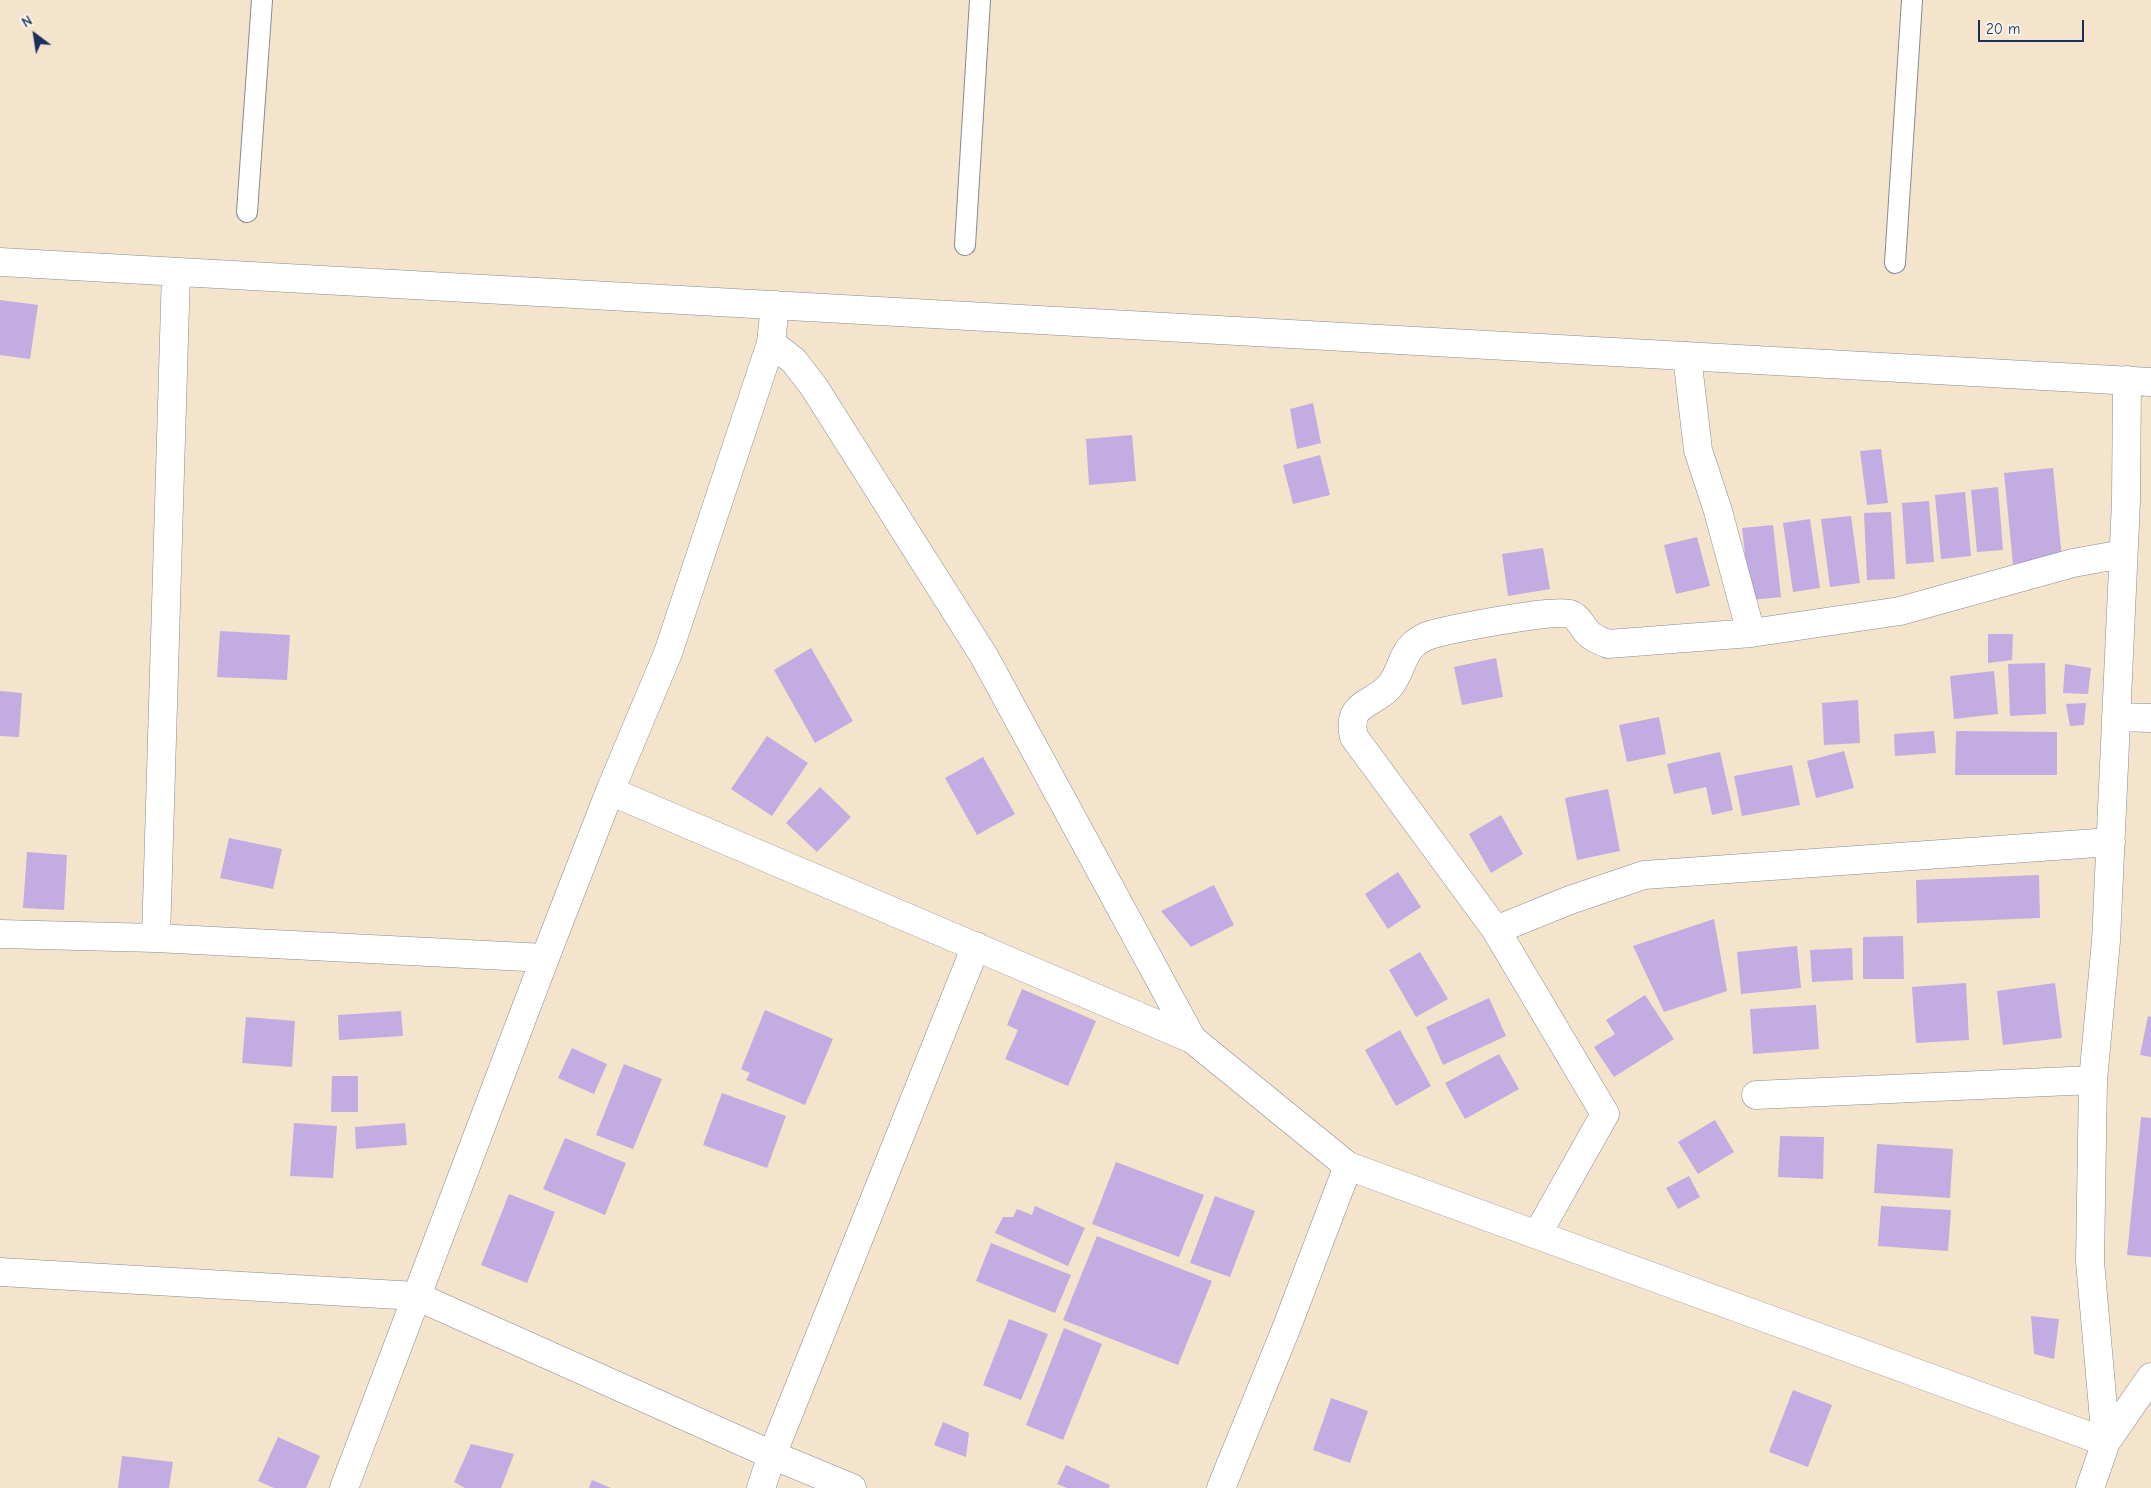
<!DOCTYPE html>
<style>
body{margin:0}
#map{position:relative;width:2151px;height:1488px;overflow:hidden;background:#f3e4cb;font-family:"Comic Neue",sans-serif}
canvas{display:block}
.north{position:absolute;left:10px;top:10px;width:50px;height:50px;-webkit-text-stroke:4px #f7f3e8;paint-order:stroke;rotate:329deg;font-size:14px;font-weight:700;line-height:20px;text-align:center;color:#1b2f5e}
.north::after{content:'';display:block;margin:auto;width:18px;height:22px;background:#1b2f5e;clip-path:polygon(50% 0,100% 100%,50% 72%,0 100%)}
.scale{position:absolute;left:1978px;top:20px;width:106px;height:22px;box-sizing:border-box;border:2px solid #1b2f5e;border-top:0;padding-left:6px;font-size:15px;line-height:18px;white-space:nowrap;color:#1b2f5e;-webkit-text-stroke:4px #f7f3e8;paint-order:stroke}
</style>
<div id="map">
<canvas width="2151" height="1488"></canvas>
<div class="north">N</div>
<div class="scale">20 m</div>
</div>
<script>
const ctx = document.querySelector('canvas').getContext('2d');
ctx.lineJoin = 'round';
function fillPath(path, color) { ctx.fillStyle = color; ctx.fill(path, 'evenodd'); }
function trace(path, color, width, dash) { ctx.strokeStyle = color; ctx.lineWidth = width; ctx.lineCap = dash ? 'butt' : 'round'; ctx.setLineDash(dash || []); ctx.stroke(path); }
const building = new Path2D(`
 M0,300l38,5 -8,54 -30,-4z
 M1313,403l8,40 -24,6 -7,-40z
 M1132,435l4,46 -47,4 -3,-46z
 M1881,449l7,54 -21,2 -7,-54z
 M1320,455l10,40 -37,9 -10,-39z
 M2053,468l9,91 -49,5 -9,-91z
 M1998,487l5,63 -26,2 -6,-62z
 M1965,492l6,64 -30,3 -6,-64z
 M1929,501l5,61 -28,2 -4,-61z
 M1891,512l4,67 -28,1 -3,-67z
 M1851,516l9,67 -30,4 -9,-68z
 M1810,519l10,69 -27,4 -10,-69z
 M1773,525l8,72 -31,3 -8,-72z
 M1697,537l13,49 -34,8 -12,-49z
 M1543,548l7,41 -42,7 -6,-42z
 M220,631l70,4 -3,45 -70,-3z
 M1988,634h25l-1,26 -24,3z
 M811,648l42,73 -38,22 -41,-73z
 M1496,658l7,39 -41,8 -8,-38z
 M2045,663l1,51 -36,2 -2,-52z
 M2065,664l26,4 -3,26 -25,-1z
 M1994,671l4,43 -44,5 -4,-43z
 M0,691l22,2 -3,44 -19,-1z
 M1858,700l2,43 -36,2 -2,-42z
 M2086,703l-2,22 -14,1 -4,-22z
 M1659,717l7,37 -39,8 -8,-37z
 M1934,731l2,22 -41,3 -1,-22z
 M1956,731l101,1v43h-102z
 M767,736l41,27 -36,53 -41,-27z
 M1844,751l10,37 -38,10 -9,-37z
 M1720,752l13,58 -21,5 -6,-28 -32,7 -7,-30z
 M983,757l32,57 -38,21 -32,-57z
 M1792,765l8,40 -58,11 -8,-40z
 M820,787l31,30 -34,35 -31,-29z
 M1608,789l12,62 -43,9 -12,-62z
 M1501,815l22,39 -32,19 -22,-39z
 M229,838l53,11 -9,40 -53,-11z
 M27,852l40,3 -3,55 -41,-2z
 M1398,872l23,35 -33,22 -23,-35z
 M2039,875l1,43 -123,5 -1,-43z
 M1214,885l20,40 -43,22 -30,-36z
 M1714,919l13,72 -63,21 -31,-66z
 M1903,936l1,43h-41v-42z
 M1797,946l4,42 -60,6 -4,-42z
 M1852,948l1,32 -41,2 -2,-32z
 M1420,952l28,47 -32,18 -27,-47z
 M1966,983l3,57 -53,3 -4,-56z
 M2055,983l7,55 -59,7 -6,-54z
 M1022,989l74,32 -28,65 -63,-27 13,-29 -11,-5z
 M1645,995l29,44 -60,38 -20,-30 21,-13 -9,-14z
 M1489,998l17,38 -63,29 -17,-38z
 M1816,1005l3,44 -66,5 -3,-45z
 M765,1010l68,29 -28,66 -59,-25 4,-7 -9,-4z
 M401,1011l2,25 -64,4 -1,-25z
 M2148,1016l3,1v40l-11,-2z
 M246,1017l49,4 -3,46 -50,-4z
 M1400,1030l31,56 -35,20 -31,-56z
 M572,1048l35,16 -13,30 -36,-16z
 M1499,1054l20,35 -54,30 -20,-36z
 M624,1064l38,15 -29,70 -37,-14z
 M332,1076h26v36h-27z
 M722,1093l64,23 -19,52 -64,-23z
 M2141,1117l10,1v139l-24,-2z
 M1715,1120l19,32 -36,22 -20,-32z
 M294,1123l43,3 -4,52 -43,-2z
 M405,1123l2,22 -51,4 -1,-22z
 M1780,1136l44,1 -1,42 -45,-2z
 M565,1138l61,25 -21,52 -62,-26z
 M1877,1144l76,5 -3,49 -76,-5z
 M1116,1162l88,33 -25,62 -87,-33z
 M1689,1176l11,21 -22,12 -12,-21z
 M509,1194l46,18 -28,71 -46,-18z
 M1215,1196l40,15 -25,66 -40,-14z
 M1035,1206l50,22 -17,38 -73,-33 8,-16h10l4,-8 15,6z
 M1881,1206l70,4 -3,41 -70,-5z
 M1097,1236l115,45 -34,84 -115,-45z
 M991,1243l80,32 -16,38 -79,-32z
 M2031,1316l28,3 -5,40 -20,-5z
 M1009,1319l39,15 -27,66 -38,-15z
 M1064,1328l38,16 -39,96 -37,-15z
 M1793,1390l39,15 -24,62 -39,-15z
 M1331,1398l37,13 -18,52 -37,-13z
 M943,1422l26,11 -3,24 -32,-12z
 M278,1437l42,19 -14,32h-32l-16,-7z
 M471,1444l43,10 -13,34h-36l-11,-6z
 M122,1456l51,6 -4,26h-51z
 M1066,1465l44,20 -1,3h-42l-10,-4z
 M592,1480l19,8h-22z`);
const service = new Path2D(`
 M247,212l15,-212
 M965,245l15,-245
 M1895,263l17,-263`);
const minor = new Path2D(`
 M0,262l2151,120
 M771,343l23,18 20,26 170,269 208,383
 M1687,356l11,94 20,61 33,122
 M2116,717l35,1
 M610,791l582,248 156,127 758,276 -16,-181 3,-181 13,-139 20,-440 1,-121
 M1496,930l74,-30 74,-25 467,-33
 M0,934l156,4 389,20
 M156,938l20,-666
 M1756,1095l337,-15
 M1538,1233l67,-119 -109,-184 -142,-193c-8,-34 17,-31 35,-50 12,-13 12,-32 25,-43 3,-3 9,-6 13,-8 17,-6 130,-28 143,-22 9,3 12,13 18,19 6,6 13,8 20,11l143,-11 149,-22 173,-48 50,-9
 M0,1272l416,24 356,159 80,33
 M344,1488l201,-530 65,-167 58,-138 103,-310 4,-38
 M761,1488l11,-33 204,-509
 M1221,1488l65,-159 62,-163
 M2090,1488l16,-46 45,-65`);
fillPath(building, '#c2ace1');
trace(service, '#878a94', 22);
trace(minor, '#878a94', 29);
trace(service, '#fff', 20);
trace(minor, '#fff', 28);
</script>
